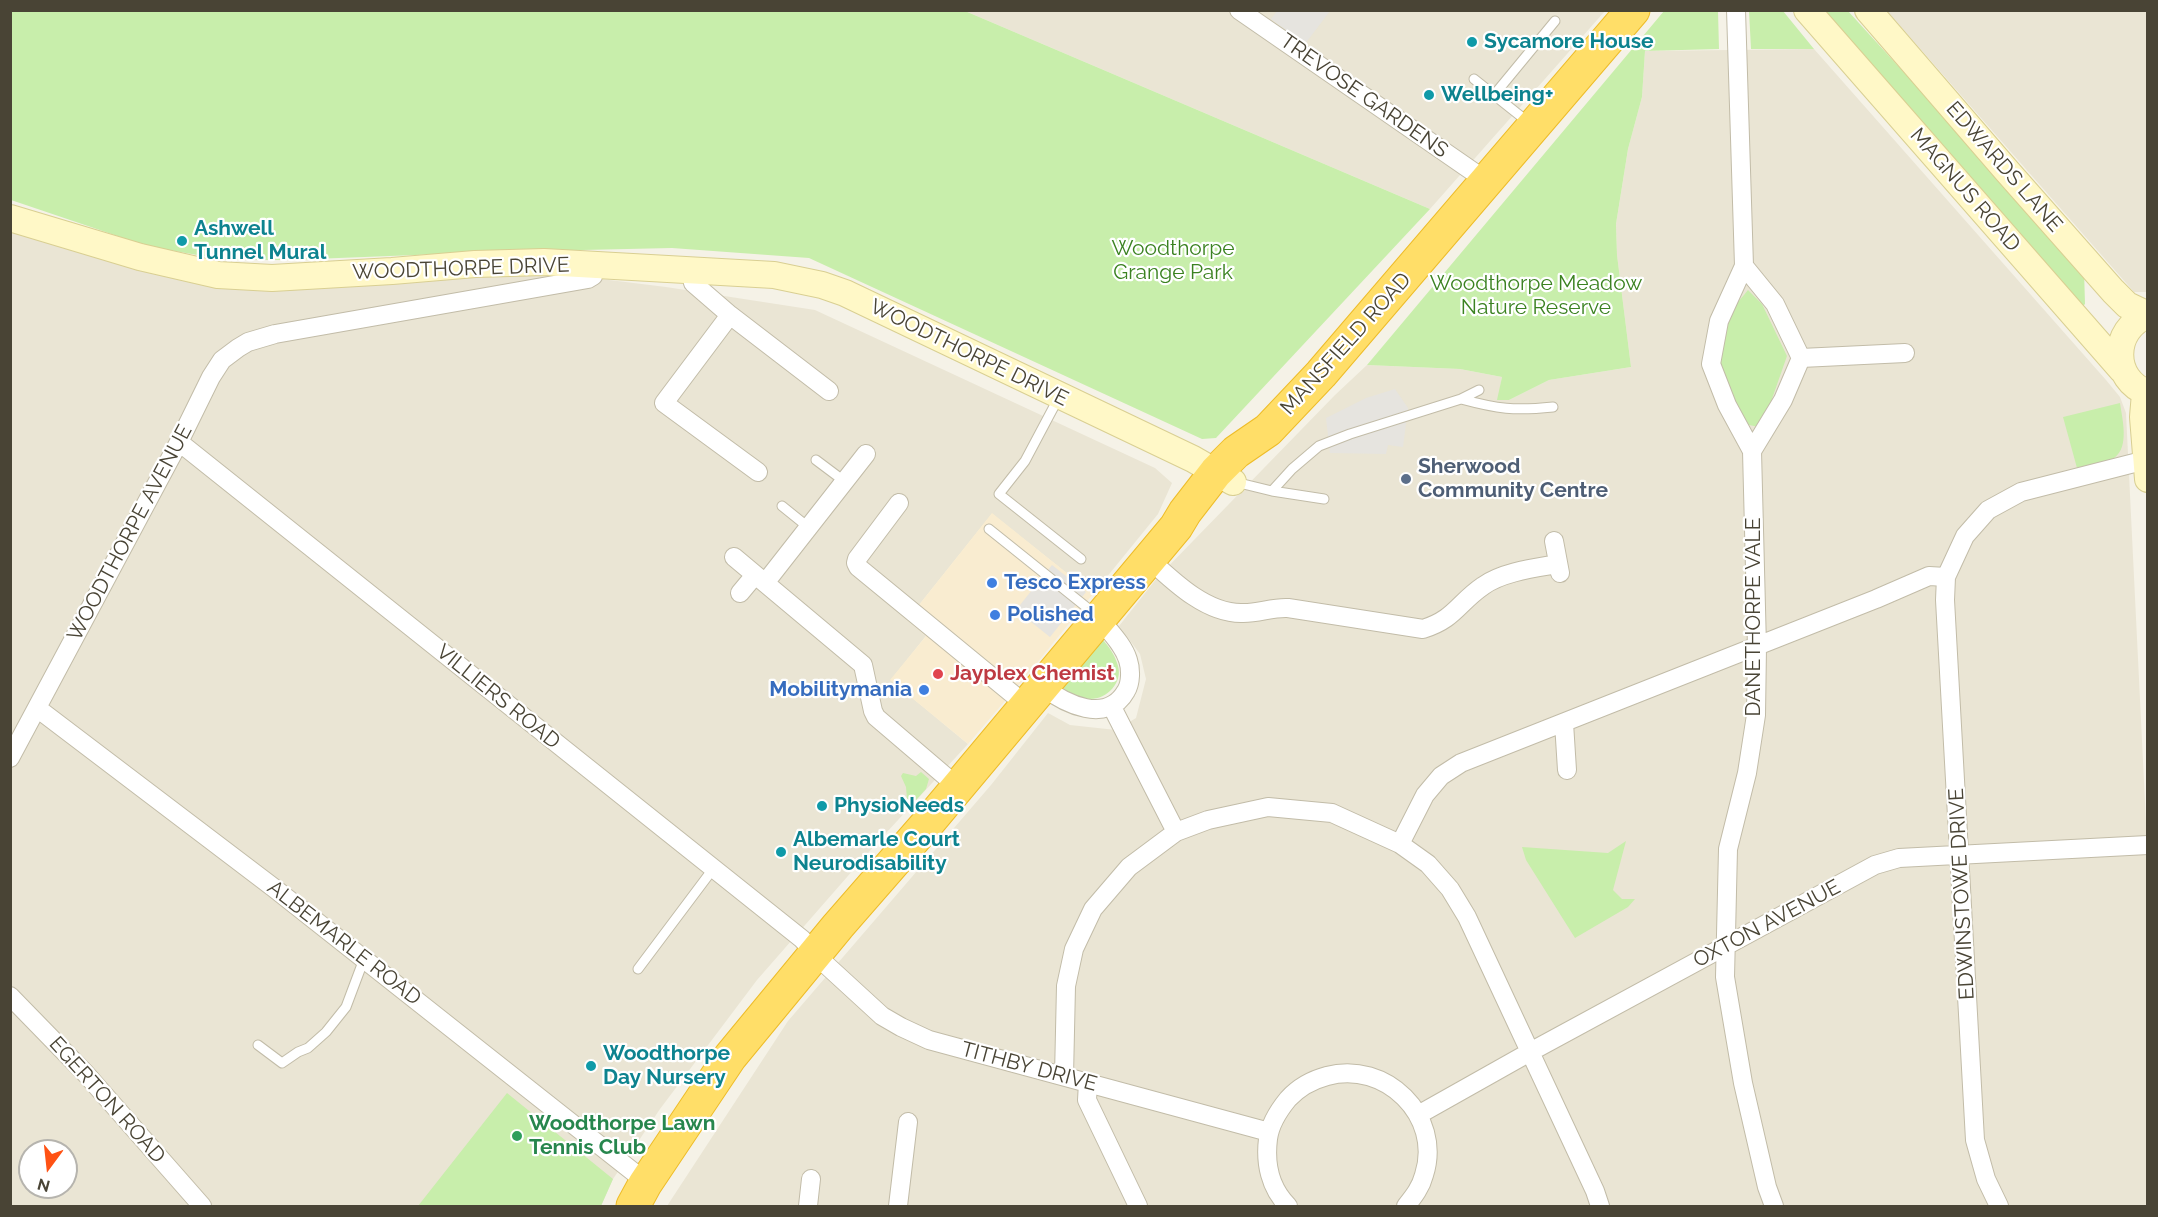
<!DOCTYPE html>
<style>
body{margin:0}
#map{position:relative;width:2158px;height:1217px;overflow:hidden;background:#f5f2e7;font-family:Raleway,sans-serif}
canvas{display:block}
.frame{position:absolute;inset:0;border:12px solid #494435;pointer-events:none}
.north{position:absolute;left:18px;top:1139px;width:60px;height:60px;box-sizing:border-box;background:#fff;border:2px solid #b6b4ae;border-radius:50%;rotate:195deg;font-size:16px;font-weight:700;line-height:24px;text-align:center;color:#494435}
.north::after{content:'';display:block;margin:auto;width:21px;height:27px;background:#ff5214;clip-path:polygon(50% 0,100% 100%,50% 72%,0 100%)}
</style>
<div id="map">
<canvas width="2158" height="1217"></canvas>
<div class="frame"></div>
<div class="north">N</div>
</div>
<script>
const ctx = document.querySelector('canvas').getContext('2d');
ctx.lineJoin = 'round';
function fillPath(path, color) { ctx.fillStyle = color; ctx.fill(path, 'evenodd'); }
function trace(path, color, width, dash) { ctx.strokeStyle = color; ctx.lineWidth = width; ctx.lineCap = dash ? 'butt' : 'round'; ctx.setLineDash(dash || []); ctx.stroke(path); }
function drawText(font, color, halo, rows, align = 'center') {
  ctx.font = font + ' Raleway,sans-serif'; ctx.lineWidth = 4.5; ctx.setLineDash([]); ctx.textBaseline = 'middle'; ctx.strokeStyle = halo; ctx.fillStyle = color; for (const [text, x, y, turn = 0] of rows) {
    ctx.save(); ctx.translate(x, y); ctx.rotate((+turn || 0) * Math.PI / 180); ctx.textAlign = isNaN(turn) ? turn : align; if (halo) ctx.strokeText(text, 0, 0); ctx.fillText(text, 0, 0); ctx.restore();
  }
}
const residential = new Path2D(`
 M965,11h640l-175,198z
 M1887,11h260v281h-13z
 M1814,49l292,331 14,17 6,16 21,430v363h-1480l121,-185 203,-236 57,-72 22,12 46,5 20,-12 10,-39 -6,-25 -21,-28 38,-48 178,-183 32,-30 93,4 42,8 -4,23h11l40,-20 82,-13 -14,-112 -1,-31 12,-75 14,-52 3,-46z
 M10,226l180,50 338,-6 138,17 149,23 340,158 17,15 -14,31 -65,80 -101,-80 -85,106 19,16 -35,44 77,64 -93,101 -118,135 -97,129 -47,70 -12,27h-590zM30,1151h36v36h-36z`);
const commercial = new Path2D(`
 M992,513l101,81 -65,80 -60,70 -78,-64 36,-44 -19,-16z`);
const green = new Path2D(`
 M10,11h955l465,198 -214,229 -14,1 -393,-181 -137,-10 -179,4 -206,8h-62l-78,-14 -136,-46z
 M1664,11h54l1,38 -74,2 -3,46 -14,52 -12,75 1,31 14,112 -82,13 -40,20h-12l5,-23 -42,-8 -93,-4z
 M1749,11h34l31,38h-63z
 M1818,11h30l236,259 1,34 -4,4z
 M1748,290l14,14 25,52 -21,60 -7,11 -10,-2c-17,-28 -42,-66 -26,-100 6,-13 16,-24 25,-35z
 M2120,403c2,15 10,44 -6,55 -7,4 -28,7 -37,10l-14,-51z
 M1101,638c8,8 14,17 17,28 5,17 -12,34 -29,33 -12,-1 -21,-6 -29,-14z
 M921,772l8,7 -3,10 -10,11 -9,-1 -1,-12 -5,-11 2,-3 13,3z
 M1626,841l-13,49 9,9h13l-7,8 -53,31 -49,-78 -4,-13 86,6z
 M507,1093l106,86 -12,27h-183z`);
const parking = new Path2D(`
 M1277,11v-1l53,1 -25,33 -34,-25z
 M1395,389l13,19 -5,39 -15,-2 -2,9 -56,-1 -4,-35 40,-20z
 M1052,565l34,27 -36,45 -34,-27z`);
const lane = new Path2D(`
 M1474,79l54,43
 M1494,95l61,-74
 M1059,397l-34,64 -26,33 82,65
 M1461,399c37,10 53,12 92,8
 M816,460l28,21
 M1235,482l37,9 52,8
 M1272,491l20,-22 27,-23 31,-12 111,-35 18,-9
 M782,506l26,21
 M989,529l106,85
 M638,969l75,-100
 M258,1045l24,18 16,-11 10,-4 18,-16 20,-25 18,-48`);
const street = new Path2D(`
 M1239,10l249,172
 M1736,10l8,256 -25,55 -8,43 16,41 25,46 5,196 -1,68 -9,58 -19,76 -3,128 18,106 24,104 7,19
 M1744,266l31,38 26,54 -18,42 -31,51
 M691,272l2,11 37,32 -66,88 94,69
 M730,315l99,76
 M1801,358l104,-5
 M179,442l623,497 20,22 60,55 19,11 28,13 340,92
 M899,503l-42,56 -1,4 2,4 168,138
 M1554,541l6,32
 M734,557l129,108 10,46 3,6 82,70
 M1149,559c25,23 57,54 92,54 16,1 31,-6 47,-5l135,21c32,-10 35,-26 60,-43 19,-14 52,-18 75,-22
 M765,583l101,-129
 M740,593l15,-18
 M1042,686c23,18 65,39 84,5 5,-8 5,-22 2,-31 -5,-16 -19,-29 -29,-42
 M1112,707l64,125
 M37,708l237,180 362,286 9,10
 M1564,723l3,47
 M10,758l169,-316 32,-65 11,-17 16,-12 10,-6 27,-8 313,-55 5,-3 2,-12
 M1400,844l25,-49 16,-19 20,-13 415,-164 53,-23 17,1
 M10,996l76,78 116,132
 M1064,1076l2,-90 8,-37 19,-40 36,-42 47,-35 32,-12 60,-13 64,6 68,31 28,20 22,25 17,28 128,274 5,15
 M1088,1083l-1,17 51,106
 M1418,1115l112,-63 345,-187 24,-7 249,-13
 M808,1206l3,-27
 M898,1206l10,-84
 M1288,1206c-18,-18 -23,-43 -20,-67 2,-16 11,-29 20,-40 11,-12 24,-19 39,-23 58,-16 116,40 97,99 -3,12 -10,21 -18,31
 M1999,1206l-13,-27 -11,-39 -30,-540 1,-23 19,-41 23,-26 33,-18 125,-32`);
const secondary = new Path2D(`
 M1807,10l315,360
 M1868,10l139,161 106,120 14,14 21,10
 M10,218l130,39 78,18 54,3 120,-7 83,-7 69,-2 230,13 48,10 23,8 348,166 40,23
 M2148,315c-37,14 -37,65 0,78
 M2145,393l-2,24 5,62`);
const highway = new Path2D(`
 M633,1206l12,-22 85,-127 108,-131 89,-102 249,-297 9,-15 31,-40 20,-20 32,-22 53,-56 312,-364`);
const markers = [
 [1472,42,6,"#0f9aa8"],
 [1429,95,6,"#0f9aa8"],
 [182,241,6,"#0f9aa8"],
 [1406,479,6,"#5c6f8a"],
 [992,583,6,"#3f7fe0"],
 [995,615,6,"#3f7fe0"],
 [938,674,6,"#e0444e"],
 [924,690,6,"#3f7fe0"],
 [822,806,6,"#0f9aa8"],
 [781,852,6,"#0f9aa8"],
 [591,1066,6,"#0f9aa8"],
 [517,1136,6,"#2e9e5b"]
];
const cultureNames = [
 ["Sycamore House",1484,42],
 ["Wellbeing+",1441,95],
 ["Ashwell",194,229],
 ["Tunnel Mural",194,253],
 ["PhysioNeeds",834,806],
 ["Albemarle Court",793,840],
 ["Neurodisability",793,864],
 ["Woodthorpe",603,1054],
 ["Day Nursery",603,1078]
];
const streetNames = [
 ["TREVOSE GARDENS",1364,96,35],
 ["EDWARDS LANE",2004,167,49],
 ["MAGNUS ROAD",1965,190,49],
 ["WOODTHORPE DRIVE",461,269,-2],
 ["MANSFIELD ROAD",1346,344,-48],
 ["WOODTHORPE DRIVE",969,353,26],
 ["WOODTHORPE AVENUE",130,533,-62],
 ["DANETHORPE VALE",1754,617,-90],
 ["VILLIERS ROAD",498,697,39],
 ["EDWINSTOWE DRIVE",1962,894,-93],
 ["OXTON AVENUE",1767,924,-28],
 ["ALBEMARLE ROAD",344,943,38],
 ["TITHBY DRIVE",1029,1067,15],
 ["EGERTON ROAD",107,1100,48]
];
const parkNames = [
 ["Woodthorpe",1173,249],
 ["Grange Park",1173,273],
 ["Woodthorpe Meadow",1536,284],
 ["Nature Reserve",1536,308]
];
const serviceNames = [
 ["Sherwood",1418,467],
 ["Community Centre",1418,491]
];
const shopNames = [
 ["Tesco Express",1004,583],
 ["Polished",1007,615],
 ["Mobilitymania",912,690,"right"]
];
const healthNames = [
 ["Jayplex Chemist",950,674]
];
const leisureNames = [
 ["Woodthorpe Lawn",529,1124],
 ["Tennis Club",529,1148]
];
fillPath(residential, '#eae5d4');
fillPath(commercial, '#f9ecd0');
fillPath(green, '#c8eeab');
fillPath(parking, '#e6e4df');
trace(lane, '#c2bca8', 11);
trace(street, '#c2bca8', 20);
trace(secondary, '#d9cf92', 28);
trace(highway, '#eebc28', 35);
trace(lane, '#fff', 9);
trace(street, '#fff', 18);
trace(secondary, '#fff8c7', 26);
trace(highway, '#ffde68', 33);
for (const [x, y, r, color] of markers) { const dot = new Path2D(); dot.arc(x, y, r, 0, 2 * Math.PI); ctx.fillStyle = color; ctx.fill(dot); trace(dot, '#fff', 2); }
drawText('bold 21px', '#0d838f', '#fff', cultureNames, 'left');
drawText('21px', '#494435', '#fff', streetNames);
drawText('21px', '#3b8221', '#fff', parkNames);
drawText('bold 21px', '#4e5e75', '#fff', serviceNames, 'left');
drawText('bold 21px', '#366cbe', '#fff', shopNames, 'left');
drawText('bold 21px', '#be3a42', '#fff', healthNames, 'left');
drawText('bold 21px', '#27864d', '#fff', leisureNames, 'left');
</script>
